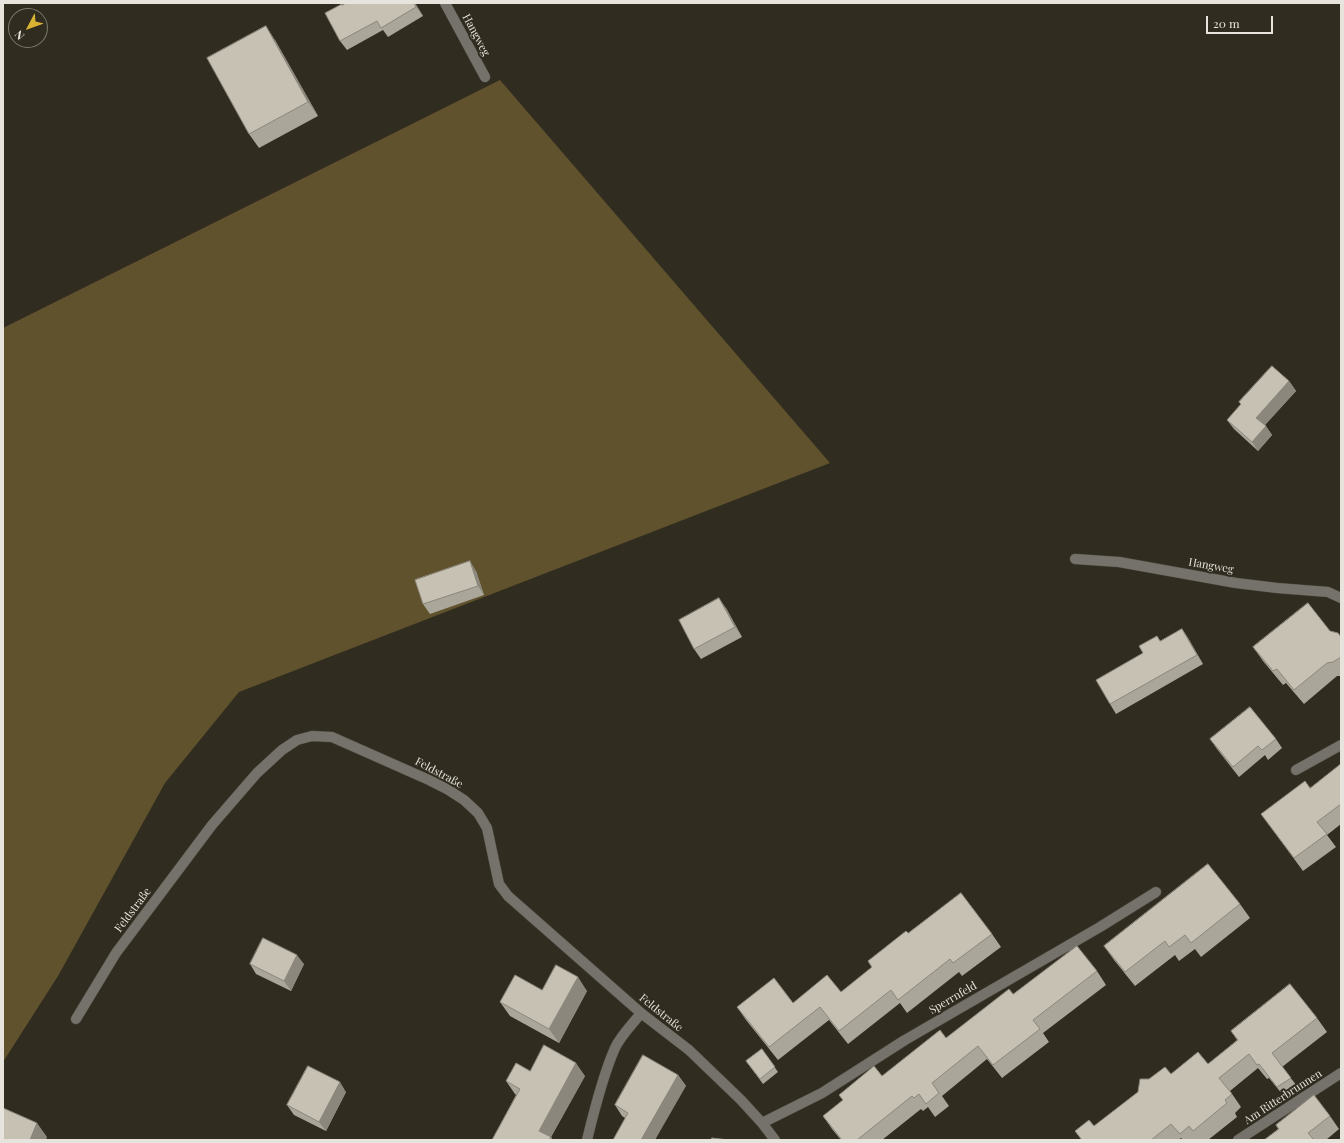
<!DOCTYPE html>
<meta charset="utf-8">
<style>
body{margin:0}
#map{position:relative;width:1344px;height:1143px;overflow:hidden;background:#302c20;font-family:"Playfair Display",serif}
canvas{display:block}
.frame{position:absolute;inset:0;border:4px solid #e6e4dc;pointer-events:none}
.north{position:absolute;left:8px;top:8px;width:40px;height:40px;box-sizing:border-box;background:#302c20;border:1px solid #79766b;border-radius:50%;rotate:229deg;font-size:11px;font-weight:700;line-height:16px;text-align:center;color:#e6e4dc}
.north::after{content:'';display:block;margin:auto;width:14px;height:18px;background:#dab333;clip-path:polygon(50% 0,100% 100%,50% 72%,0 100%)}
.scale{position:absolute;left:1206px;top:16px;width:67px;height:18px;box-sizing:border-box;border:2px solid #e6e4dc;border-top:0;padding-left:5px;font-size:12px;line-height:14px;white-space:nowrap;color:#e6e4dc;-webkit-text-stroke:3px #302c20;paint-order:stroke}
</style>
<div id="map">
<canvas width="1344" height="1143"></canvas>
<div class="frame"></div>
<div class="north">N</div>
<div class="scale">20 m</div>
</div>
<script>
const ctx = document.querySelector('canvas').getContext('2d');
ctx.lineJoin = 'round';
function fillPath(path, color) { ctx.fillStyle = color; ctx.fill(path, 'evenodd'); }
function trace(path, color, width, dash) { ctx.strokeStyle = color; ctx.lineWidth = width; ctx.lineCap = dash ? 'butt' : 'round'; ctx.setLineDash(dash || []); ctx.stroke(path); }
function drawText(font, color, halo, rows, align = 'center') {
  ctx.font = font + ' "Playfair Display",serif'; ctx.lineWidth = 4; ctx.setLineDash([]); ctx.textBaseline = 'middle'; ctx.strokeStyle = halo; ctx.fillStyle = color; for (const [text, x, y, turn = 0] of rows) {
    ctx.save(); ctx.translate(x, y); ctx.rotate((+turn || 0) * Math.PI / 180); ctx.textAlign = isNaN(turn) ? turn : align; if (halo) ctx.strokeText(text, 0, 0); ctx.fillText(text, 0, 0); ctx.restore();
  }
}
const green = new Path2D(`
 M500,80l330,383 -591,229 -74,91 -107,193 -55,86v-734z`);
const minor = new Path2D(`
 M445,3l40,74
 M1075,559l44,3 117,21 41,5 51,4 13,6
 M1296,770l45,-25
 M76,1019l40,-66 96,-128 45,-52 25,-23 15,-10 15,-4 20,1 97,43 18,9 17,11 14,13 9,15 12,56 9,12 133,117 48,37 52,50 21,23 13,17
 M762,1123l60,-30 83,-53 195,-113 56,-35
 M587,1140c7,-29 16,-65 28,-92 6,-13 18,-24 26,-35
 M1238,1140l103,-67`);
const wall = new Path2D(`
 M346,3h69l8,13 -35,21 -5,-7 -36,20 -7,-9 2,-36z
 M275,40l43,76 -59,32 -10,-14z
 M1289,381l7,10 -31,34 7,10 -14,16 -24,-22 -7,-9 14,-15 -2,-3z
 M476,571l8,24 -54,19 -7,-10z
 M726,608l16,29 -41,22 -7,-10z
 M1182,629l6,9 15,26 -87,50 -6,-10 33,-51 14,-17 3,5z
 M1330,631l11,6v39h-4l-33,28 -18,-21 -3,2 -20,-24 -10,-14z
 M1210,739h66l6,9 -14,12 -3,-5 -26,22 -22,-28z
 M1341,764v60l-14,11 9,12 -33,24 -42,-57 49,-26z
 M1240,904l10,14 -49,39 -6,-8 -16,12 -4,-6 -40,31 -21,-26 -10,-14z
 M908,933l84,1 9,13 -39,29 -3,-4 -52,41 -7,-10 -52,41 -19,-24 -51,40 -32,-40 -9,-13 56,-4 48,-11 31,-24 -4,-7z
 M250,964h54l-13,27 -35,-17z
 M1097,971l9,14 -63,48 6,9 -47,36 -15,-19 -45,37 7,10 -14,11 -7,-10 -5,4 -2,-2 -39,31h-41l-9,-11 -9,-13 20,-16 -4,-5 43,-19 64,-38 67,-44z
 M542,990l45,1 -28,52 -49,-27 -10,-14z
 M1317,1018l10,14 -45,35 19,24 -14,9 -18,-22 -2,1 -9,-11 -28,23 11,16 -6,6 2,4 -29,23h-25l-2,-2 -3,2h-96l-7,-9 19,-5 44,-34 11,-13 22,-5 37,-10 29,-24 -6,-9z
 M762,1049l16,23 -15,12 -17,-23z
 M530,1071l55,5 -34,61 2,3h-61l24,-45 -1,-1 -9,-13z
 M678,1075l8,11 -61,32 -3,-2 -7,-11z
 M346,1092l-20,39 -32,-16 -7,-10z
 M1330,1116l9,13 -13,11h-62l14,-11 -2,-4z`);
const shadedWall = new Path2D(`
 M414,3h1l8,13 -7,-9z
 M266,26l9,14 43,76 -10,-14z
 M1289,381l7,10 -33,36 -7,-9z
 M1266,426l6,9 -14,16 -6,-9z
 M470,561l6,10 8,24 -6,-9z
 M719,598l7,10 16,29 -7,-10z
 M1182,629l6,9 15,26 -6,-9z
 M297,955l7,9 -13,27 -7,-10z
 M578,977l9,14 -28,52 -10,-14z
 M576,1063l9,13 -34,61 2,3h-7l-7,-9z
 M678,1075l8,11 -31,54h-14z
 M340,1082l6,10 -20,39 -7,-9z
 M37,1123l10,14 -1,3h-16z`);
const building = new Path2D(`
 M346,3h68l2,4 -35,21 -4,-7 -37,20 -15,-28 17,-9v1z
 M266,26l42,76 -59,32 -42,-76z
 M1272,366l17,15 -33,37 10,8 -14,16 -25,-22 14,-16 -2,-2z
 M470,561l8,25 -55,18 -8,-24z
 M719,598l16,29 -41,22 -15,-29z
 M1308,603l22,28 8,2 3,4v20l-8,5 -6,1 -33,27 -17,-21 -4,2 -20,-24z
 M1182,629l15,26 -87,49 -14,-24 47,-27 -4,-7 18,-10 3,5z
 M1250,707l26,32 -14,11 -4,-4 -25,21 -23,-28z
 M1341,764v40l-24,18 10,12 -33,24 -33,-44 44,-33 5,7z
 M1208,864l32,40 -49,39 -6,-8 -16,12 -4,-6 -40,31 -21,-26z
 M961,893l31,41 -39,29 -3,-4 -52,41 -7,-10 -52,41 -19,-24 -51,40 -32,-40 37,-29 19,25 34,-28 14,17 31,-25 -4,-6 38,-30 2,2z
 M263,938l34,17 -13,26 -34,-17z
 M1077,946l20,25 -64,49 7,9 -47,36 -15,-19 -46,37 7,10 -13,11 -7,-10 -5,4 -2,-2 -55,44h-15l-19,-24 20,-16 -4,-5 35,-29 8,10 58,-46 6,8 63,-49 4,5z
 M556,965l22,12 -29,52 -49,-27 15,-27 27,15z
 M1290,984l27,34 -45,35 19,25 -14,9 -18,-23 -2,1 -8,-11 -30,24 13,16 -7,6 2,3 -34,28 -4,-5 -9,8 -9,-10 -20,16h-69l-7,-9 14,-11 5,6 44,-34 2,-13h9l16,-12 6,7 27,-22 10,12 30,-24 -7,-9z
 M544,1045l32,18 -37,68 12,6 -2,3h-57l28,-51 -14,-8 10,-18 14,8z
 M762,1049l13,18 -15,12 -14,-18z
 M643,1055l35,20 -37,65h-28l15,-27 -13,-8z
 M308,1066l32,16 -21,40 -32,-17z
 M1314,1095l16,21 -22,17 6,7h-50l15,-11 -3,-4z
 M3,1108l34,15 -7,17h-27z
 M712,1138l17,2h-17z`);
const streetNames = [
 ["Hangweg",476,35,62],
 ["Hangweg",1211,566,10],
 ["Feldstraße",439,773,28],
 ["Feldstraße",133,910,-53],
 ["Sperrnfeld",953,998,-30],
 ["Feldstraße",661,1013,39],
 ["Am Ritterbrunnen",1283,1097,-33]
];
fillPath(green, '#5f522c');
trace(minor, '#4d493e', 11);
trace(minor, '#75726c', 10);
fillPath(wall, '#aaa699');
fillPath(shadedWall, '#8b877d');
fillPath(building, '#c6c1b2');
trace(building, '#8b877d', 1);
drawText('11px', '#e6e4dc', '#302c20', streetNames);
</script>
